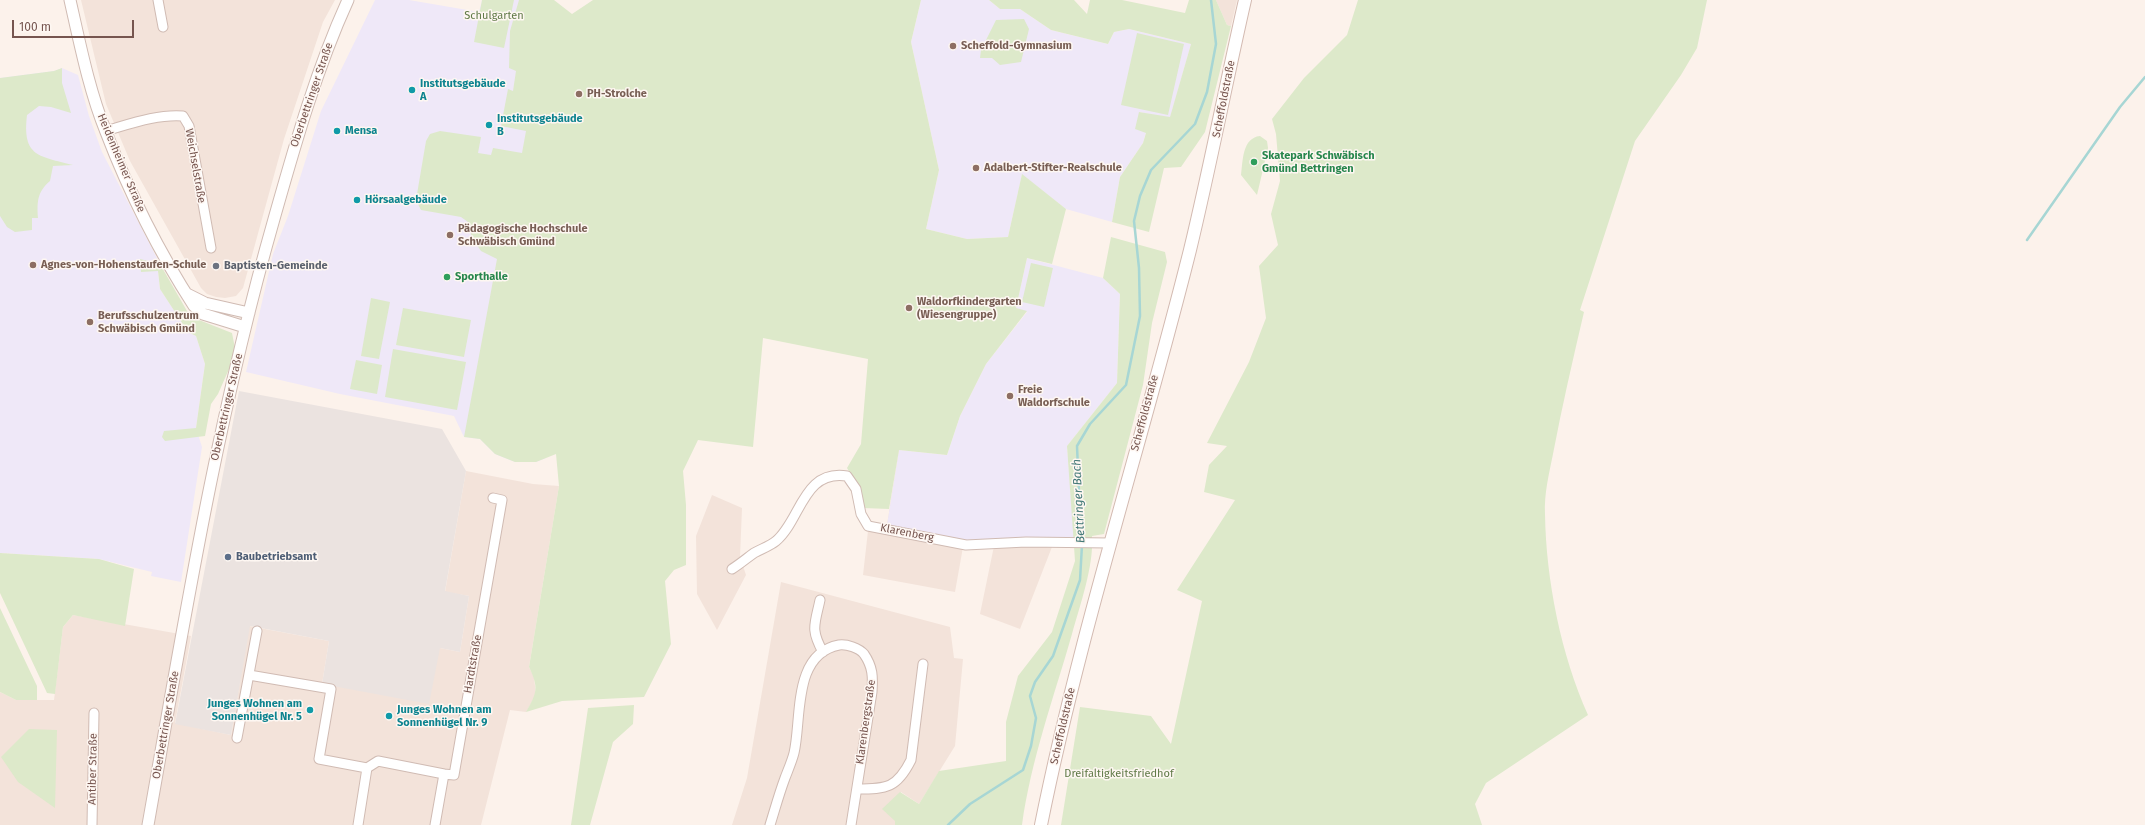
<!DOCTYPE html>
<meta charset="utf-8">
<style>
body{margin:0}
#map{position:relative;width:2145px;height:825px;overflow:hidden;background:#fcf2eb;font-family:"Fira Sans",sans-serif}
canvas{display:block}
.scale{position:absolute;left:12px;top:20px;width:122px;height:18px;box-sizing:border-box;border:2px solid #76554f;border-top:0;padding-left:5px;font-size:12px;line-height:14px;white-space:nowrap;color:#76554f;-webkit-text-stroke:3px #fef7f2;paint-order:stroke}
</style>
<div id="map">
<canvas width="2145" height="825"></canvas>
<div class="scale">100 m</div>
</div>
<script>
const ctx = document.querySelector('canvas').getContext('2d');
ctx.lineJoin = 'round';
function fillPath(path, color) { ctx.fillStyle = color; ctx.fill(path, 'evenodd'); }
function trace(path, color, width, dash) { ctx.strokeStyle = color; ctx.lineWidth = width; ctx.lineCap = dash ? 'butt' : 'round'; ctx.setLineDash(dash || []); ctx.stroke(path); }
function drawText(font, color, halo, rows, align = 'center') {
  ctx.font = font + ' "Fira Sans",sans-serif'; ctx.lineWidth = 3; ctx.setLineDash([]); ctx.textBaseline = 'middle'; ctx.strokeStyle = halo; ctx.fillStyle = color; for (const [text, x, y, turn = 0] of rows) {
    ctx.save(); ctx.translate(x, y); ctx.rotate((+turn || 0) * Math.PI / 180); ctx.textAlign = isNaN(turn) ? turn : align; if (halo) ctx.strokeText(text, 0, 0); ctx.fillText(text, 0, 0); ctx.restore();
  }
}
const residential = new Path2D(`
 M81,0h254l-12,22 -39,117 -41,149 -7,8 -11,2 -9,-1 -9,-3 -6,-6 -71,-127 -24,-57z
 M1216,0h21l-6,26 -4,-1z
 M899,450l167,61 -46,118 -40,-15 14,-68 -31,1 -8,45 -92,-17 6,-53 18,3z
 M466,471l67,13 26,2 -30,181 5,10 2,18 -10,17 -16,-2 -29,115h-481v-133l16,8h38l9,-73 10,-12 118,21 -16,87 56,12 18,-109 80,15 -7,43 118,-36 20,4 9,-56 -24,-4z
 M712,495l30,13 -2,49 6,18 -29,55 -20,-36 -1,-58z
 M781,582l169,45 4,31 9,1 -8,87 -36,58 -18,-12 -6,33h-163l15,-47z`);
const industrial = new Path2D(`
 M239,391l203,38 24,42 -21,120 24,5 -9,56 -20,-4 -11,56 -107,-20 7,-43 -79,-15 -19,109 -56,-11z`);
const education = new Path2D(`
 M375,0h34l70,12 3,-12h50l14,458 -10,4h-21l-20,-8 -15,-15 -16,-2 -10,-21 -114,-22 -94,-22 27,-118 15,-38 33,-105z
 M921,0h68l11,9h20l31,21 57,14 6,-12 15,-3 62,15 -21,74 -31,-6 7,21 -3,10 -23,34 -8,45 -46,-13 -44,-34 -14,62 -41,2 -41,-10 13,-59 -28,-128z
 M62,68l16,7 11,41 13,36 58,112 -2,7 2,18 28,43 8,4 9,28 -9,64 6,19 -21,135 -30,-6 1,-4 -53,-13 -99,-6v-475l54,-7z
 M1027,258l76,20 17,16 -3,89 -50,63 7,91 -110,4 -77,-16 12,-75 48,5 13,-39 26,-52 41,-52 -11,-4z`);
const green = new Path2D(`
 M482,0h32l-10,48 -30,-6z
 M519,0h35l18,14 21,-14h328l-10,42 28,128 -13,59 41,10 41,-2 14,-63 44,35 -14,55 -25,-6 -11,50 11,3 -41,53 -26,52 -13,39 -48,-5 -10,59 -26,-1 -4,-20 -12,-20 14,-24 7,-85 -105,-21 -10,109 -55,-7 -15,31 3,34v60l-12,5 -9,11 6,63 -27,53 -82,4 -36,11c11,-19 13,-24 3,-45l30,-181 -3,-32 -20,8h-21l-20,-8 -15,-15 -16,-2 33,-178 -16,-8 -9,-13 -4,-16 -7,-5 -40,-7 -5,-10 10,-59 4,-7 10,-3 41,6 -3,16 13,2 2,-7 29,5 4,-22 -25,-5 7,-37 5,2 3,-20 -7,-3 1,-37z
 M989,0h85l13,14 3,-14h32l63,13 4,-13h27l11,25 4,1 -26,106 -24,35 -17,1 -15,64 -37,-10 8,-45 23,-34 3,-10 -11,-4 4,-17 31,5 21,-73 -62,-15 -15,3 -6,12 -57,-14 -31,-21h-20z
 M1358,0h349l-10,48 -16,27 -46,66 -55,169 4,2c-11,47 -22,94 -31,142 -4,20 -9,40 -8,60 1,66 16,141 43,201l-102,68 -11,21 7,21h-421l19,-118 71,9 20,28 31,-143 -25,-11 58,-90 -31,-8 5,-27 18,-19 -20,-3 42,-81 17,-44 -7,-52 19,-21 -7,-31 9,-33 -4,-47 -4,-15 32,-41 43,-43z
 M1024,19l5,10 -8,33 -21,3 -8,-7h-12l1,-8 15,-30z
 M1137,33l47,11 -16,71 -47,-10z
 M62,68v15l9,30 -20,-6 -12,-1 -12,9c-5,42 12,41 46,50l-20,1 -3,15c-13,11 -13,21 -12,37h-6v12l-17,2 -8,-5 -7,-11v-138l54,-7z
 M1260,136l7,5 1,7 -11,47 -16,-20c2,-14 1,-37 19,-39z
 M1111,237l54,15 2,10 -15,61 -9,62 -39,149 -12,2c2,30 -12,69 -20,98 -18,63 -41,126 -50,191h-127v-4l-13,-12 18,-17 19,12 20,-33 67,-10v-39l12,-46 34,-44 23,-71 -8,-115 50,-63 3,-89 -17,-16z
 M140,259l20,5 27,47 12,9 33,13 3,15 -2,12 -15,34 -7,10 -6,32 -40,5 -3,-4 2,-6 32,-3 9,-64 -9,-28 -8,-4 -28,-43 -2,-18 -17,1z
 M1031,263l22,5 -9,39 -22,-5z
 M371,298l19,4 -11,57 -18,-3z
 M403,308l68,12 -7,37 -68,-12z
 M393,349l73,13 -9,48 -72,-13z
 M356,360l26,5 -5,29 -27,-5z
 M0,553l99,6 35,10 -9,57 -52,-11 -10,12 -8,67 -8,-1 -47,-100z
 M0,608l37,78v14h-21l-16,-8z
 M634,705l-1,19 -20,18 -23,83h-19l17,-117z
 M29,729l28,1 -2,78 -37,-26 -17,-25z`);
const stream = new Path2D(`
 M2027,240l93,-133 25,-30
 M1081,540l-4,-94 13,-22 36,-39 14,-69 -1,-48 -5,-47 6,-25 11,-26 44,-46 12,-32 9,-48 -5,-44
 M948,825l22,-21 53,-34 8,-24 5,-28 -6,-22 5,-14 18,-26 27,-76 2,-35`);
const minor = new Path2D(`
 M158,0l5,27
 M105,131c25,-7 52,-17 78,-15l6,10 22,122
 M732,569c8,-5 15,-11 22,-16 7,-4 16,-7 22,-12 25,-21 27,-72 71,-65l9,13 5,25 7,12 98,19 60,-3 83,1
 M820,600c-5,24 -10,29 3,52
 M249,675l82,14 -12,70 48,9 11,-7 66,13
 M237,738l20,-107
 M857,789c30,0 40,-1 54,-29l12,-96
 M92,825l2,-112
 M358,825l9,-57
 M435,825l9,-51 10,1 48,-275 -9,-2
 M770,825c5,-16 9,-31 15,-47 3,-8 7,-17 9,-25 8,-34 -2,-99 45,-108 8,-1 20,3 25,9 9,13 9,23 8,38l-21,133`);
const tertiary = new Path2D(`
 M70,0c10,44 19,90 36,132 23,60 53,120 88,174l9,8 42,13
 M187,294l18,9 44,10
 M148,825c36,-203 69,-407 126,-606 21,-74 42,-149 74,-219`);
const secondary = new Path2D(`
 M1041,825c39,-194 101,-383 149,-575 20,-83 36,-167 55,-250`);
const markers = [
 [953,46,4,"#8d6e63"],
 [412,90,4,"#0f9aa8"],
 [579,94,4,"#8d6e63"],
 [489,125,4,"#0f9aa8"],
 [337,131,4,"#0f9aa8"],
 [1254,162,4,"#2e9e5b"],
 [976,168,4,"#8d6e63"],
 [357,200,4,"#0f9aa8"],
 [450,235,4,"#8d6e63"],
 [33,265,4,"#8d6e63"],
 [216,266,4,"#6b7280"],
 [447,277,4,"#2e9e5b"],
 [909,308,4,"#8d6e63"],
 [90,322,4,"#8d6e63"],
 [1010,396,4,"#8d6e63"],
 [228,557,4,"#5c6f8a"],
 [310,710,4,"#0f9aa8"],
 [389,716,4,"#0f9aa8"]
];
const parkNames = [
 ["Schulgarten",494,16],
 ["Dreifaltigkeitsfriedhof",1119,774]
];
const educationNames = [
 ["Scheffold-Gymnasium",961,46],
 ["PH-Strolche",587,94],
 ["Adalbert-Stifter-Realschule",984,168],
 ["Pädagogische Hochschule",458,229],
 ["Schwäbisch Gmünd",458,242],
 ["Agnes-von-Hohenstaufen-Schule",41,265],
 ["Waldorfkindergarten",917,302],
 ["(Wiesengruppe)",917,315],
 ["Berufsschulzentrum",98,316],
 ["Schwäbisch Gmünd",98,329],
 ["Freie",1018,390],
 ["Waldorfschule",1018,403]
];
const cultureNames = [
 ["Institutsgebäude",420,84],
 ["A",420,97],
 ["Institutsgebäude",497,119],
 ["B",497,132],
 ["Mensa",345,131],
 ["Hörsaalgebäude",365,200],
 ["Junges Wohnen am",302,704,"right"],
 ["Sonnenhügel Nr. 5",302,717,"right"],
 ["Junges Wohnen am",397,710],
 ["Sonnenhügel Nr. 9",397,723]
];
const streetNames = [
 ["Oberbettringer Straße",312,95,-71],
 ["Scheffoldstraße",1224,99,-79],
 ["Heidenheimer Straße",121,163,67],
 ["Weichselstraße",195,166,80],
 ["Oberbettringer Straße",227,407,-77],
 ["Scheffoldstraße",1145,413,-75],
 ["Klarenberg",907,533,11],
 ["Hardtstraße",473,664,-80],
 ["Klarenbergstraße",866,722,-82],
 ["Oberbettringer Straße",166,725,-80],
 ["Scheffoldstraße",1063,726,-77],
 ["Antiber Straße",93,769,-89]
];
const leisureNames = [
 ["Skatepark Schwäbisch",1262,156],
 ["Gmünd Bettringen",1262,169],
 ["Sporthalle",455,277]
];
const worshipNames = [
 ["Baptisten-Gemeinde",224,266]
];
const serviceNames = [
 ["Baubetriebsamt",236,557]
];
const waterNames = [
 ["Bettringer Bach",1079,501,-93]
];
fillPath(residential, '#f3e3da');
fillPath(industrial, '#ebe3e0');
fillPath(education, '#efe8f8');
fillPath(green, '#dde9ca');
trace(stream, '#a7d6d4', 2.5);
trace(minor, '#d0bbb3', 11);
trace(tertiary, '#d0bbb3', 13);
trace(secondary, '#d3bab1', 14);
trace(minor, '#fff', 9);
trace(tertiary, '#fff', 11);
trace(secondary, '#fff', 12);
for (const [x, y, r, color] of markers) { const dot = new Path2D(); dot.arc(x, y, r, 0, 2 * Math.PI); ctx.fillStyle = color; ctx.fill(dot); trace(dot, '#fef7f2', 1.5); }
drawText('11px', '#617a48', '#fef7f2', parkNames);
drawText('bold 11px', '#785e54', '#fef7f2', educationNames, 'left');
drawText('bold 11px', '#0d838f', '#fef7f2', cultureNames, 'left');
drawText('11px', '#76554f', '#fef7f2', streetNames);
drawText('bold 11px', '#27864d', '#fef7f2', leisureNames, 'left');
drawText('bold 11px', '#5b616d', '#fef7f2', worshipNames, 'left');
drawText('bold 11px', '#4e5e75', '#fef7f2', serviceNames, 'left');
drawText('italic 12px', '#437978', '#fef7f2', waterNames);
</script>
